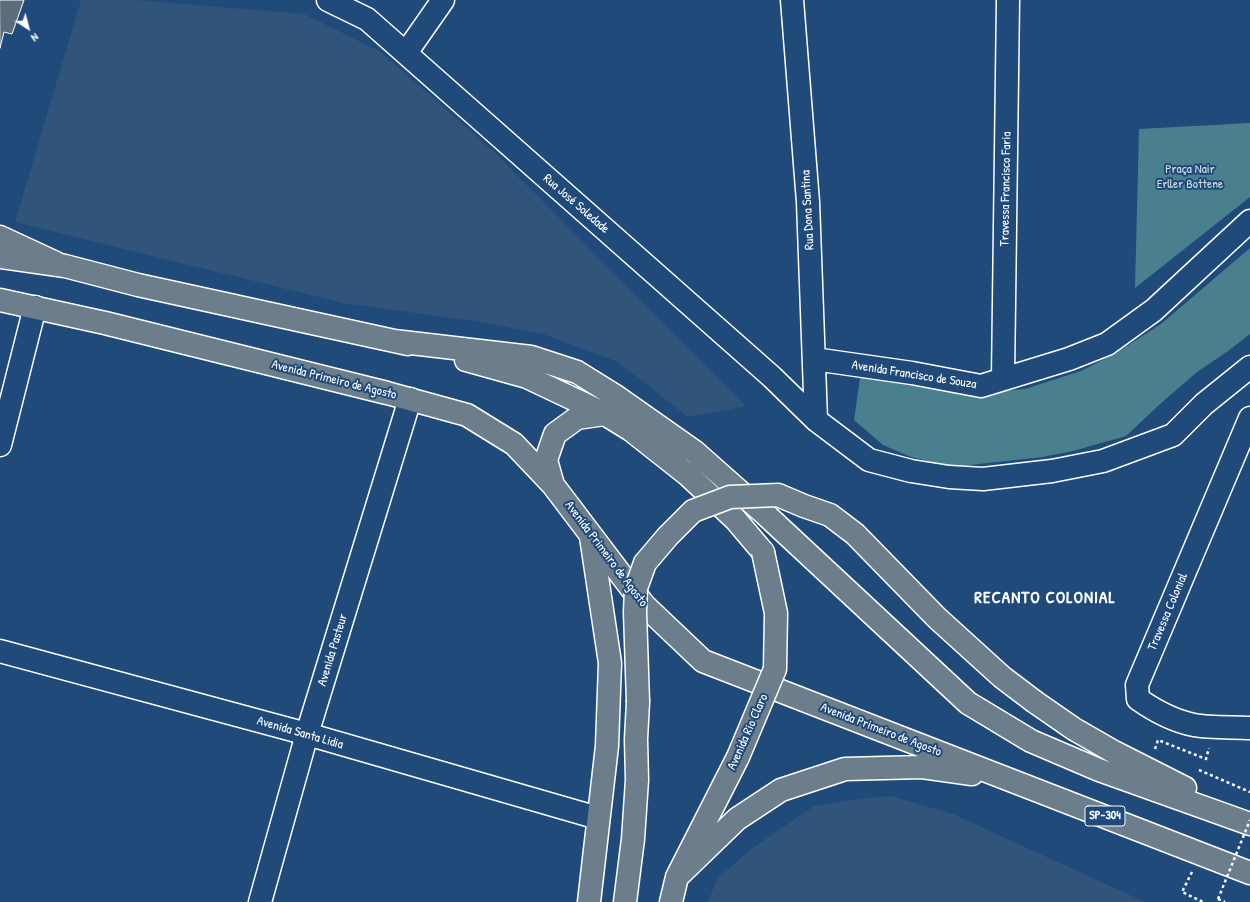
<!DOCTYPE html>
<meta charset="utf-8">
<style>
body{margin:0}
#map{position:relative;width:1250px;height:902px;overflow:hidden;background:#1f4a7a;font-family:"Patrick Hand",sans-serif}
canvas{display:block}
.north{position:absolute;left:8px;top:8px;width:40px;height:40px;-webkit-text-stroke:3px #1f4a7a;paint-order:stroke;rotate:144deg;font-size:11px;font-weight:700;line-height:16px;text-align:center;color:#fff}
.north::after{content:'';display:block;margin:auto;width:14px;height:18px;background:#fff;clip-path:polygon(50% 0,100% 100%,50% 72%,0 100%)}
</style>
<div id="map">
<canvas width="1250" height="902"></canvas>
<div class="north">N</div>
</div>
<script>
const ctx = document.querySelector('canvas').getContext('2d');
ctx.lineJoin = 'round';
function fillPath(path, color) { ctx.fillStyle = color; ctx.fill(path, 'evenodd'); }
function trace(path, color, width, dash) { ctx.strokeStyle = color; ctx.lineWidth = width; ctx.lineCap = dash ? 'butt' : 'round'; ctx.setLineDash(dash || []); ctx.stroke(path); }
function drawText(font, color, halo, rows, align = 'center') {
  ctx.font = font + ' "Patrick Hand",sans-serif'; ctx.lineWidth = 4; ctx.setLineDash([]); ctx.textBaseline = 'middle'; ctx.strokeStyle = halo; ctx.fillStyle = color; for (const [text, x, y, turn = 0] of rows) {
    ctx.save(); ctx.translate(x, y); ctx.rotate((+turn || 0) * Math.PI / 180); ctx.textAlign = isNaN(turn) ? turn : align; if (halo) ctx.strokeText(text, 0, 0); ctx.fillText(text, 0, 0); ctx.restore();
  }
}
const built = new Path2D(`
 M81,0h54l169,14 77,38 112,99 253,255 -58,11 -70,-55 -75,-28 -62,-12 -138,-19 -328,-81z
 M891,796l62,18 192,88h-437l9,-23 34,-30 63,-43 43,-7z`);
const green = new Path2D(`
 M1250,123v74l-115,91 4,-159z
 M1250,248v86l-22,17 -31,21 -38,33 -33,31 -53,15 -31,6 -90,10 -41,-10 -28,-12 -29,-25 7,-49 120,22 44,-4 56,-18 35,-18 45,-29z`);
const building = new Path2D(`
 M0,0h24l-12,34 -8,-2 -4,16z`);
const path = new Path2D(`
 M1155,749l3,-9 48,19 3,-11
 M1199,770l51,22
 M1192,872l-10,20 21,10
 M1218,899l7,3`);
const minor = new Path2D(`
 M328,0l39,19 405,358 44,43 53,40 42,11 38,6 34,2 69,-8 51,-10 70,-26 31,-31 46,-37
 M792,0l16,202 8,218
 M406,53l37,-53
 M814,359l98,14 69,13 88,-27 38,-15 47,-34 96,-89
 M1003,378l5,-378
 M1250,418l-113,267 1,14c17,12 36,22 56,26 16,3 39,2 56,3
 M0,445l35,-138
 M0,651l307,83 291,84
 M260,902l47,-168 103,-335`);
const major = new Path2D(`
 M0,237l56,26`);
const highway = new Path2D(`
 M0,257l65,9 73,19 270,59
 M0,300l105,23 282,70 80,22 47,29 39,41 91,120 59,56 547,212
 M394,341l137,16 46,15 37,23 81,57 70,62 203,189 63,38 68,29 151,54
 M466,360l61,17 78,37 26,16 57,45 47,44 28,33
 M553,485l-7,-25 9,-26 22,-16 28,-4
 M1035,702l39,27 40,23 71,36
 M677,877l60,-58 44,-29 64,-21 77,-2 50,7
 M589,902l18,-156 3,-83 -19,-126
 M625,902l8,-63 4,-59 -1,-41 2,-37
 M671,902l6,-25 61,-120`);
const pathBridge = new Path2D(`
 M1218,899l32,-79`);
const highwayBridge = new Path2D(`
 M638,702l-3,-90 1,-24 9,-25 23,-27 25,-25 37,-14 48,-2 26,11 26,9 25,19 82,84 65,59 33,25
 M738,757l37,-88 1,-56 -13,-61`);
const shields = [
 [1105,816,40]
];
const shieldNames = [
 ["SP-304",1105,816]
];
const parkNames = [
 ["Praça Nair",1190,170],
 ["Erller Bottene",1190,185]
];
const streetNames = [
 ["Travessa Francisco Faria",1006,189,-89],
 ["Rua José Soledade",576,204,41],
 ["Rua Dona Santina",808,210,-93],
 ["Avenida Francisco de Souza",914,375,9],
 ["Avenida Primeiro de Agosto",334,380,14],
 ["Avenida Primeiro de Agosto",606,554,53],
 ["Travessa Colonial",1168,612,-67],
 ["Avenida Pasteur",333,650,-73],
 ["Avenida Primeiro de Agosto",881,730,21],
 ["Avenida Rio Claro",748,732,-66],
 ["Avenida Santa Lidia",300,733,16]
];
const districtNames = [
 ["RECANTO COLONIAL",1045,598]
];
fillPath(built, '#31547b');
fillPath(green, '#4a808e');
fillPath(building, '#5c6c7c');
trace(building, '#fff', 1);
trace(minor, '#fff', 25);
trace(major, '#fff', 25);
trace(highway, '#fff', 25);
trace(path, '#fff', 2.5, [3, 3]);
trace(minor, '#1f4a7a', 22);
trace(major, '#6c7d8b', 22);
trace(highway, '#6c7d8b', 22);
trace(highwayBridge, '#fff', 25, []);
trace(pathBridge, '#fff', 2.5, [3, 3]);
trace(highwayBridge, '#6c7d8b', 22);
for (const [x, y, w] of shields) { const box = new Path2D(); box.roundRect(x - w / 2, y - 10, w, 20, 3); ctx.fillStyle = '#1f4a7a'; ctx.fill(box); trace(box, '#fff', 1); }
drawText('bold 12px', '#fff', null, shieldNames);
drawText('13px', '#d2dfe3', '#1f4a7a', parkNames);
drawText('13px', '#fff', '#1f4a7a', streetNames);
ctx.letterSpacing = '1px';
drawText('bold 17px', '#fff', '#1f4a7a', districtNames);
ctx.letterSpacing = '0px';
</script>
